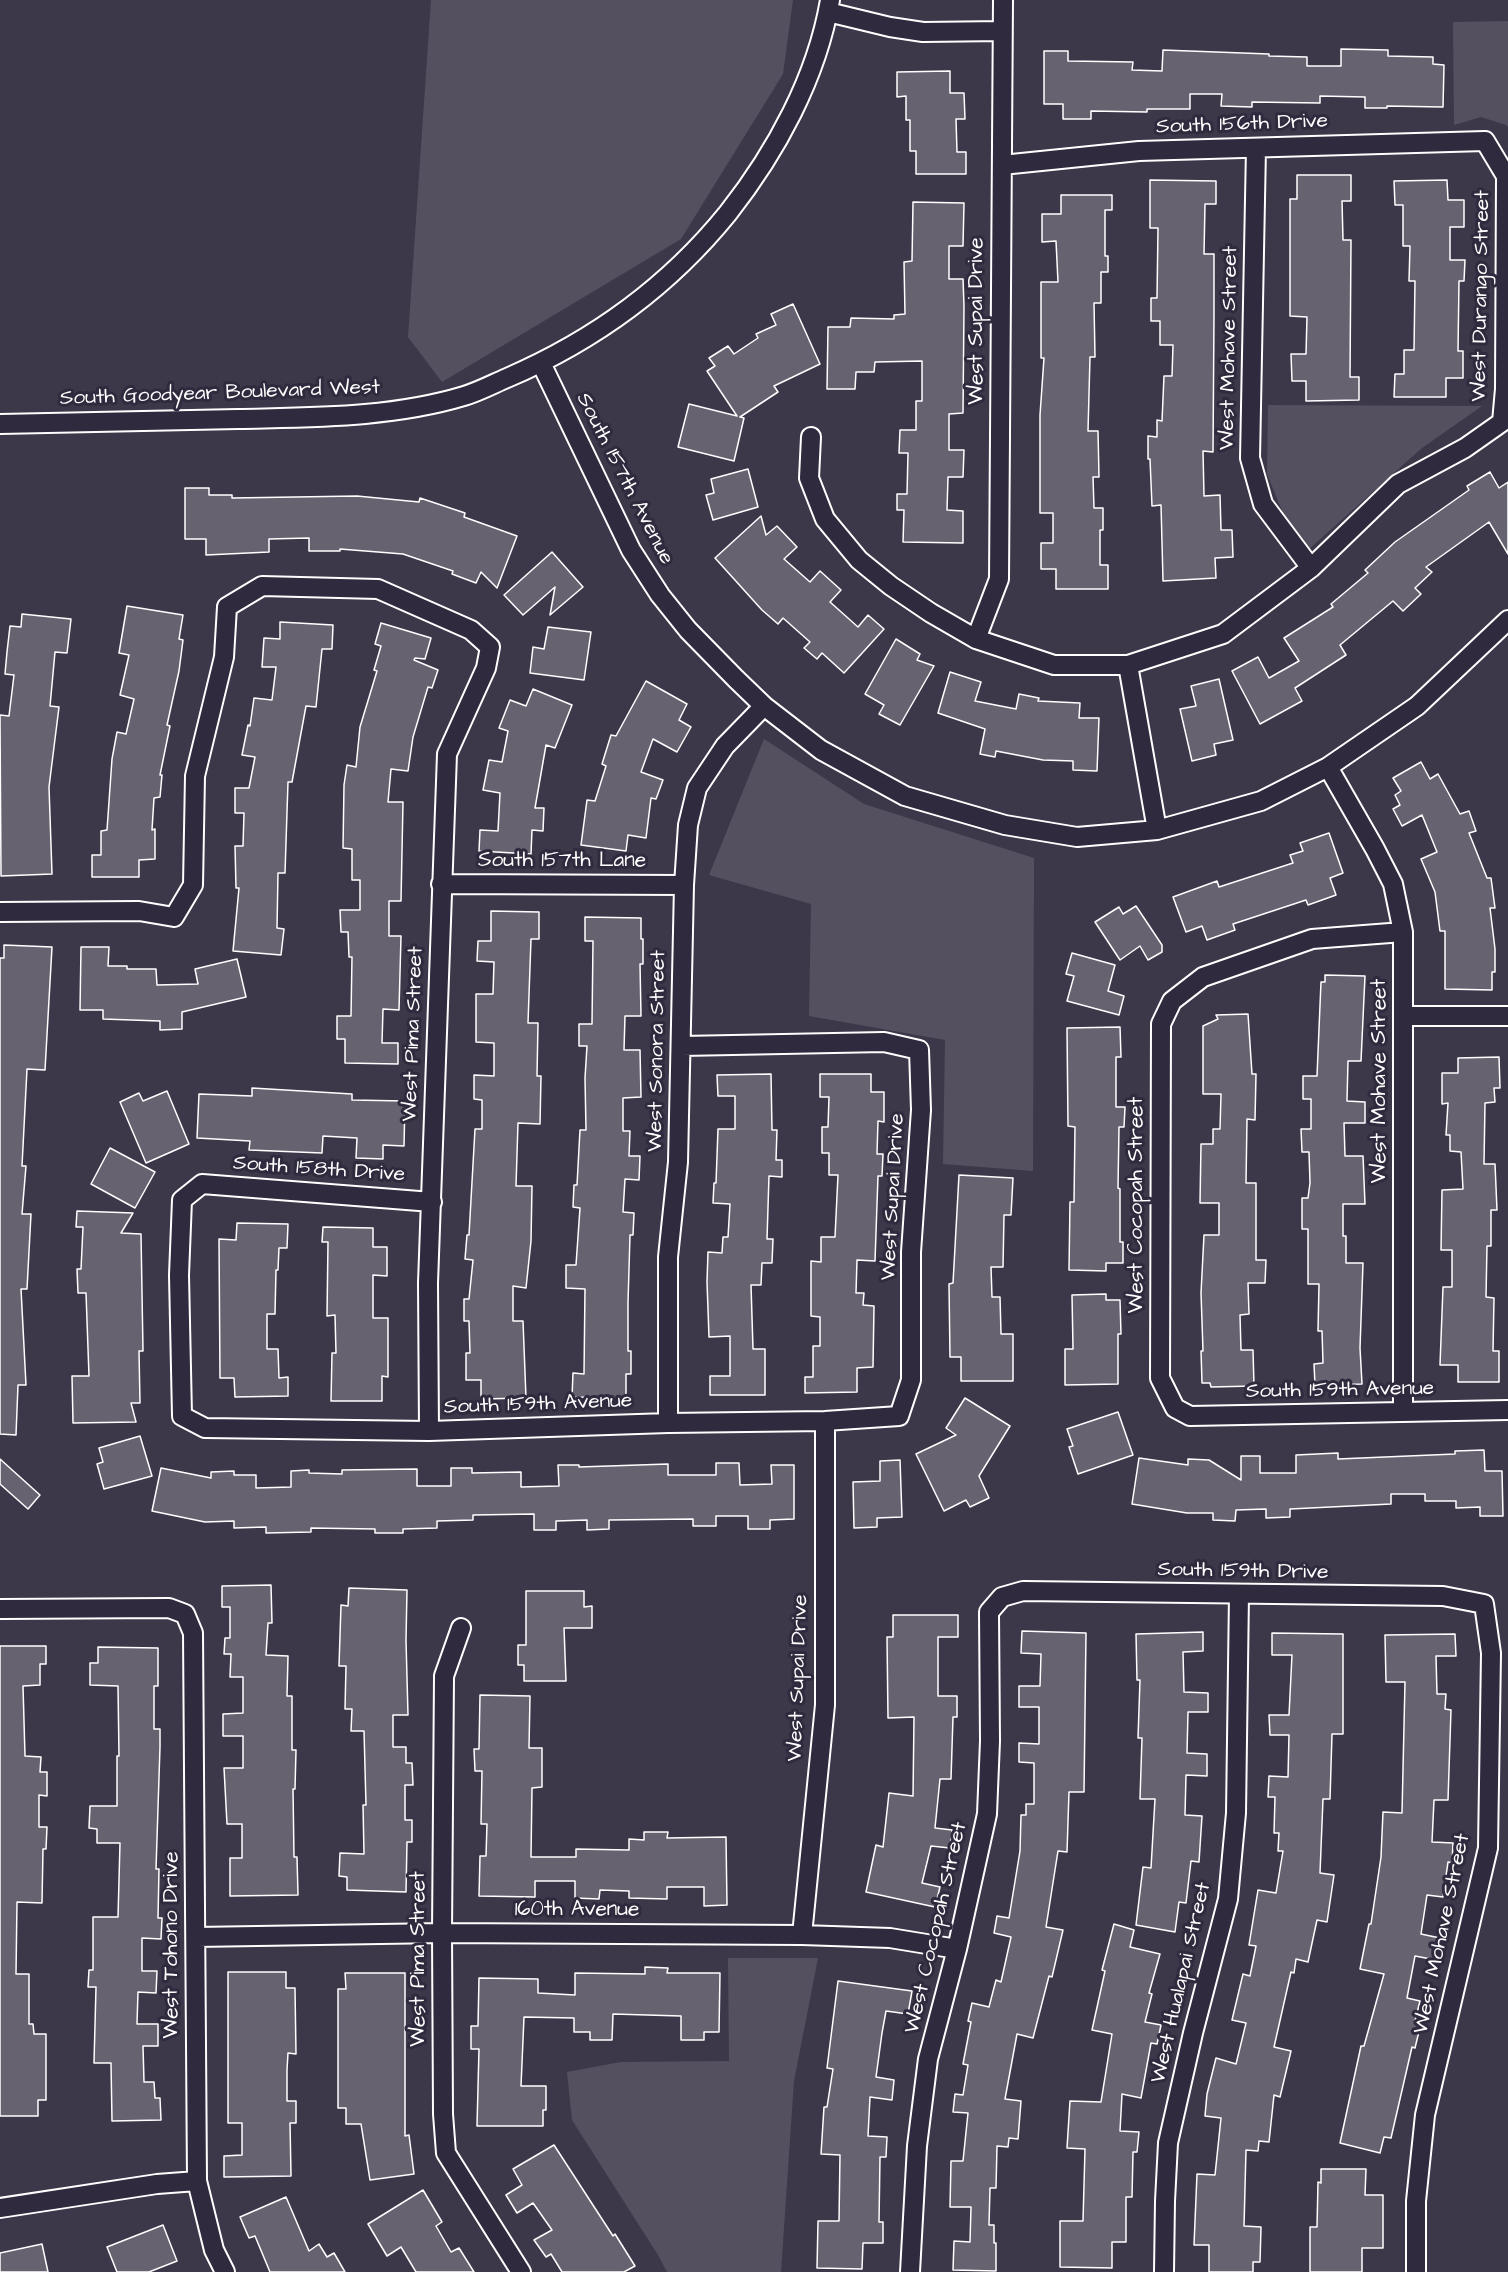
<!DOCTYPE html>
<style>
body{margin:0}
canvas{display:block;background:#3c3749}
</style>
<canvas width="1508" height="2272"></canvas>
<script>
const ctx = document.querySelector('canvas').getContext('2d');
ctx.lineJoin = 'round';
function fillPath(path, color) { ctx.fillStyle = color; ctx.fill(path, 'evenodd'); }
function trace(path, color, width, dash) { ctx.strokeStyle = color; ctx.lineWidth = width; ctx.lineCap = dash ? 'butt' : 'round'; ctx.setLineDash(dash || []); ctx.stroke(path); }
function drawText(font, color, halo, rows, align = 'center') {
  ctx.font = font + ' "Architects Daughter",sans-serif'; ctx.lineWidth = 6; ctx.setLineDash([]); ctx.textBaseline = 'middle'; ctx.strokeStyle = halo; ctx.fillStyle = color; for (const [text, x, y, turn = 0] of rows) {
    ctx.save(); ctx.translate(x, y); ctx.rotate((+turn || 0) * Math.PI / 180); ctx.textAlign = isNaN(turn) ? turn : align; if (halo) ctx.strokeText(text, 0, 0); ctx.fillText(text, 0, 0); ctx.restore();
  }
}
const green = new Path2D(`
 M431,0h362l-10,74 -102,165 -239,143 -34,-45z
 M1508,21v106l-2,-2 -25,-8 -27,8 -1,-103z
 M1268,405l214,1 -60,42 -114,102 -23,-32 -18,-44z
 M764,739l100,65 170,54 -1,313 -90,-7 2,-124 -136,-24 2,-112 -102,-29z
 M728,1958h90l-24,123 -13,191h-114l-9,-17 -86,-135 -5,-48 54,-10 108,-1z`);
const building = new Path2D(`
 M1341,49l47,1v6l45,1v7l11,1 -1,42 -56,-1v2h-22v-11l-45,-1v7l-68,-1v5l-31,-1 1,-12h-32v15h-43v3l-56,-1v8h-28v-15h-19v-53h24v10l65,1 -1,8 30,1 1,-21 106,4v2l38,1v9h34z
 M950,71v22h14l1,26h-9l1,33h9v22h-50v-23h-6v-31h-4v-24l-9,1v-25z
 M1297,175h54v26h-9l1,39h8l-1,137h9v23l-53,1v-20h-14l-1,-27h15l1,-37 -17,-1v-117h7z
 M1150,180l66,1v23h-11l-1,50h10v62l-1,136 -10,-1 1,45 16,-1 1,35h11l1,27 -18,1 1,20 -53,3 -2,-76 -9,1 -2,-47h-2v-23l9,1v-17l5,1 2,-45h8l1,-31h-13v-24h-9v-23h6l1,-70h-8z
 M1447,180l1,20h16v27h-14v33h15l-1,21h-5l-1,70h5v27h-17v19h-52l1,-23h9v-24h10l1,-69h-6l1,-35h-7v-41h-8l-1,-24z
 M1061,195h51v15h-7v46h3v16h-7v31h-7l1,54h-5l-2,74h10l1,46h-6l1,31h9v22h-3v35h8v24h-52v-20h-15v-26h12v-30h-13v-98l4,-57h-3v-76h17l-2,-41 -14,1v-28h19z
 M913,202l51,1 -1,43h-14v33h14l1,27 -1,107 -14,1v36h15l-1,27h-15l-1,33 16,1v32l-60,-1 1,-32h-7v-16h10l1,-41h-9l1,-23h16v-29h6v-40l-47,1 -1,10h-18l-1,17h-28l1,-62h22l1,-9 43,1v-4l11,-1 -1,-52 8,-1z
 M793,304l27,60 -46,22 4,6 -38,25 4,1 -10,43 -56,-14 11,-43 48,12 -30,-45 8,-5 -6,-8 19,-12 6,8 24,-16 -2,-4 20,-9 -5,-11z
 M748,469l10,38 -45,13 -7,-25 8,-2 -3,-14z
 M1490,472l9,16 9,-6v72l-19,-32 -63,45 6,5 -17,16 6,6 -18,17 -10,-10 -53,44 6,10 -51,33 7,13 -42,23 -28,-53 26,-14 11,21 30,-17 -15,-23 49,-31 -2,-3 37,-31 -3,-3 30,-28 74,-52 -2,-4z
 M185,488h24v7h23v3l125,-2 62,6 1,-4 45,15 -1,4 53,19 -20,52 -16,-16 -5,11 -24,-9 1,-3 -50,-17 -63,-5v2h-31v-13l-40,1v13l-63,3v-16h-21z
 M761,516l5,19 11,-9 20,21 -13,12 26,23 10,-11 21,19 -11,12 28,25 10,-12 16,14 -40,44 -22,-20 -5,6 -13,-11 6,-6 -27,-24 -5,6 -16,-14 -47,-52z
 M552,552l31,35 -33,28 5,-28 -32,28 -19,-20z
 M127,606l56,9 -4,24 4,1 -4,31 -12,54 3,1 -10,49h2l-2,22 -6,1 -2,32 3,-1v30l-16,1v17h-47v-22h9v-24l6,-1 5,-71 5,-27 9,2 8,-35 -14,-4 9,-40 -10,-2z
 M22,614l49,5 -4,34 -12,-1 -5,54 9,1 -10,80 3,87 -51,2 -1,-161 9,1 5,-41 -9,-1 2,-22 3,-26 11,1z
 M280,622l53,3 -1,24h-10l-6,58 -10,-1 -14,76h-4l-3,91h-7l-1,55 7,1 -3,26 -48,-4 6,-63h-3l-1,-42h8l1,-33h-9v-25h14l6,-31 -13,-2 6,-30 2,1 4,-28 18,2 4,-33h-14l2,-29 16,1z
 M381,623l50,15 -6,21 -10,-1 -1,2 24,10 -6,18 -4,-1 -15,50 -5,34 -17,-2 -3,33h15l-2,99h-12v35h12l-2,74 -16,-1 -1,34h16v21l-53,-1v-24h-8v-23h14l1,-59h-3l-1,-25h-7l-1,-22h20v-30h-8v-31l-9,-1 1,-63 3,-20 9,2 4,-40 17,-56 -3,-1 7,-24 -6,-2z
 M548,627l43,5 -7,48 -54,-7 3,-26 11,2z
 M896,639l24,15 -3,6 17,6 -34,59 -21,-11 5,-9 -19,-11z
 M950,672l31,10 -6,19 41,8 3,-15 20,4 -1,3 42,2 -1,15h20l-2,53 -24,-1v-9l-30,-1 -47,-9 -1,6 -15,-3 5,-25 -47,-16z
 M1219,679l14,61 -19,4 2,11 -24,6 -12,-52 16,-3 -5,-20z
 M646,681l41,23 -8,16 12,7 -14,25 -24,-13 -12,33 22,8 -7,19 -5,-1 -5,40 -18,-3 -2,16 -45,-6 6,-45 8,1 11,-35 -4,-2 9,-29 5,1z
 M533,689l39,16 -17,43 -9,-3 -11,63h9l-1,23 -11,-1 -1,24 -52,-3 1,-21 18,1 2,-38 -17,-3 6,-30 13,2 6,-31 -9,-3 11,-28 16,6z
 M1421,762l9,17 8,-5 22,40 9,-3 7,20 -7,2 18,45h4l4,30h-5l5,41v23h-3v18l-47,-1v-58h-5l-5,-39 -14,-33 16,-7 -15,-37 -20,11 -9,-17 7,-4 -5,-10 6,-4 -8,-13z
 M1329,833l14,40 -13,5 6,17 -28,10 -2,-5 -73,24 2,6 -28,10 -5,-14 -16,6 -13,-35 44,-16 2,6 74,-24 -3,-8 13,-4 -3,-8z
 M1136,906l26,39v7l-14,8 -8,-14 -20,14 -25,-38 24,-15 4,7z
 M491,911l48,1v27h-8l-3,84h10l-1,53h4l-1,48 -22,-1 -2,63h16l-1,55 -5,47 -13,-2v35h10l3,77 -45,1v-19h-15v-27h4l-1,-32h-5v-22h5l4,-39 -8,-1 2,-24h2l6,-106h7v-29l-8,-1v-24l20,1v-33l-18,-1v-48h17l1,-32 -17,-1 1,-20h13z
 M585,917l56,1v21h2v25h-3l1,52h-16l-1,34h16l1,47 -18,1v33h7l-1,25h11l-1,24 -14,-1 -2,33 11,1 -1,22h-3l-2,68v48h3v23h-5v24l-54,-1 1,-24 11,1 1,-85 -19,-1v-23h10l4,-57 -7,-1 1,-22h3l3,-55h6l-1,-52 2,-32h-8v-22h13l1,-83h-8z
 M4,945l48,2 -7,123 -18,-1 -5,97h4l-4,48h9l-4,75h-6l5,96h-8l-2,50 -16,-1v-476h4z
 M81,947h28l-1,19h19v3h29l1,16 41,-1 -3,-15 42,-10 9,38 -64,15v17l-22,1v-9l-57,-2v-9h-23z
 M1072,953l43,12 -7,26 16,5 -5,19 -52,-14 7,-25 -8,-2z
 M1325,975l40,1 -4,85h-13l-1,40 18,1v21h-21l1,33h18l2,48h-22v32h3v27h17l-3,85 2,36 -47,1 -1,-21 9,-1 -1,-32h-4l1,-47h-11v-55h-6v-31h6l2,-15 -1,-31h-7l-1,-23h10v-30h-8v-23h14l4,-94h4z
 M1248,1014l4,60h4l-1,46 -8,-1 -1,64h10v77h10l-1,23h-17l1,31 -9,1 1,35h12l1,36 -43,1 -1,-4h-8l-1,-32h2l-2,-58 3,-58h15v-32h-19l1,-59h12v-15h7l1,-35h-18v-68l15,-7 -2,-4z
 M1120,1027l1,30h-5v50h9l-1,20h-5l-1,61 2,1v53h3v21h-17v8l-37,-1 1,-68h4l1,-75 -7,-1 -1,-98z
 M1499,1057l1,31h-6l1,14 -10,1 -1,61h11l2,46h-6v36h-4l-1,51 8,1 -1,53h6v31h-41v-17h-18l3,-78h9v-37h-11l1,-60 21,-1 -2,-37 -11,-1v-16h-4l2,-32 -6,1v-31h16v-15z
 M771,1074l1,56h5l-1,30h6v17l-13,-1 -2,63h6l-1,24h-10l-1,22h-10l2,64h12v46h-55v-19h20v-40l-21,1 -2,-55 1,-30 14,1 1,-16h5l2,-33 -17,-1 1,-20h2l2,-54h17v-33h-17l-1,-21z
 M820,1074h51v18h13v30l-6,-1 -1,33h6l-1,22h-4l-3,85 -18,-1 -1,33h8l-1,12 11,1 -1,61 -16,1v24l-52,1v-16h8v-31h7v-29l-9,-1v-55l10,1v-25h14l3,-62h-9v-22h-7v-26h6l1,-30h-9z
 M252,1088l100,6v6l53,1 -1,45 -21,-1v14l-27,-1 1,-20 -34,-2 -1,17 -73,-3 1,-9 -53,-3 2,-44 53,2z
 M167,1091l22,53 -43,19 -26,-61 19,-9 4,8z
 M110,1148l45,24 -20,36 -44,-24z
 M959,1175l54,3 -2,37h-7l-1,52h-12l1,30h8l1,37h12v47h-52v-24h-11l-1,-73 4,-1z
 M77,1211l56,2 -12,20 20,1 2,117h-4l1,52h-9l5,19 -63,1 -1,-47h17l-3,-83h-8l-1,-24h4l2,-42h-7z
 M237,1223l51,1 -1,24h-8l-1,22h-2l-1,44h-8v35h11l1,29 9,-1v19l-53,1 -1,-19h-14l-1,-139 17,1z
 M323,1227l50,1v19h14v29l-14,-1v43h15v59l-6,-1v25h-51l1,-48h4l-1,-38 -8,1 1,-74h-6z
 M1106,1294v6h14l1,34h-3v50l-53,1v-36h8l-1,-54z
 M965,1398l45,28 -31,50 10,22 -19,9 -4,-7 -22,11 -28,-57 40,-19 -10,-7z
 M1118,1412l15,43 -55,19 -9,-27 4,-1 -6,-17z
 M140,1436l12,40 -48,13 -7,-25 6,-2 -4,-14z
 M1484,1450l1,21h17l1,45h-23v-9l-24,1v-7h-31v-7h-34v10l-101,5v8l-24,1v-9l-30,1 -1,11 -22,-1v-7h-26l-55,-9 7,-46 49,7v-6l21,1 32,20v-24h19v17h36v-18l42,-2v6l117,-5v-3z
 M0,1459l40,36 -12,14 -28,-25z
 M900,1460l2,57 -25,1v9l-23,1 -1,-46 27,-1v-20z
 M716,1463h23l1,22 32,-1 -1,-19h23v54l-24,1v9h-22v-13h-32v10h-23v-7l-84,1v9l-22,1v-10l-31,1v9h-22v-16l-61,1v5l-36,1v7l-34,1v4h-28v-4l-64,-1v4l-45,1v-6l-32,1v-7l-29,1 -53,-11 9,-43 50,10v-6l23,-1v4h22v13l35,-1v-16l18,-1v3l33,1v-4l75,-1v17h34v-18h21v5l49,-1v15l38,-1 -1,-21h21v2l89,-3v11h48z
 M271,1585l1,38h-4l-2,32 22,1 -1,40h5v54h4l-1,39h-2l1,68h3l1,38 -68,1v-38h12v-34h-15l-3,-56h19v-32h-20v-22l20,-1v-36h-13l1,-23h-7l1,-16h5v-31h-8v-21z
 M349,1588l58,2 -1,50 2,75h-15v32h13v16h6l1,22h-8v35h7v22h-5l-1,50 -59,-2v-13l-8,-1 1,-23 24,1 -1,-49h3l-2,-74h-13l1,-22h-7l1,-43h-7l2,-61 7,1z
 M526,1591h58v16l8,-1v22h-28l2,53h-42v-16h-6v-20h8z
 M893,1615h65v22h-20v59h19v21h-4l-2,62h-11l-5,49 17,2 -2,18 -19,-2 -9,37 18,4 -5,20 -69,-15 10,-47 7,2 6,-54 24,3 1,-79 -26,1 -1,-81h6z
 M1022,1631l64,2 -2,159h-15l-2,60 -9,-1 -12,76 17,3 -11,47 -3,-1 -16,62 -16,-4 -12,65 16,2 -3,38 -9,-1 -1,9 -11,-1 -1,42h-6l-1,37h5v18h2v28l-43,-1 1,-29 16,1 1,-35h-21l1,-46h12l5,-48 -15,-1 2,-18 8,1 5,-30 -5,-1 8,-42 -3,-1 4,-18 17,4 7,-27 5,2 10,-45 -17,-4 3,-17 12,2 11,-67 1,-36h5v-11h8v-41l-15,-1v-19l20,1v-37h-20v-21h21l1,-32 -20,-1z
 M1203,1632v19l-20,1 1,40 24,1v19h-20l-1,41 20,1v22l-21,-1 -1,40 17,1 -3,46 -8,-1 -5,42 -7,-1 -4,30 -39,-7 7,-58 8,1 4,-69h-15l2,-61h-4l2,-58h-3l-1,-46z
 M1272,1633l71,1v100h-11l-2,65h-7l-3,74 14,2 -7,47 -10,-2 -9,42 -12,-3 -2,14 -3,-1 -17,75 17,4 -11,46 -6,-2 -5,47 -10,-1 -1,10 -12,-1 -2,76 17,1 -1,35h-7v10h-44v-27h-15l3,-71 18,1 6,-57 -16,-2 2,-22 9,-36 20,6 10,-41 -14,-3 11,-46 7,2 6,-30 -7,-1 9,-55 18,3 7,-42h-5l1,-18h-5l1,-36h-7l1,-21 19,1 1,-42h-19l-1,-20h20l3,-60h-20z
 M1455,1634l1,22h-20l1,38h9l-1,15 6,1 -3,90h-14l-2,42 21,1 -1,20 -4,-1 -5,35 -16,-2 -6,39 19,4 -4,22 -21,-4 -8,42 13,3 -5,20 6,2 -6,25 -3,-1 -21,91 -7,-1 -4,16 -40,-10 21,-97h3l20,-72 -24,-5 9,-45h2l10,-67 2,-45 19,1 3,-131h-19l-1,-47z
 M0,1646h46v18h-6v21l-17,1 2,70 16,1 -1,15h7v24l-8,-1v32h8l-1,22h-3l-1,54 -25,-1 -1,72h13v50h4l1,10h12v66h-8v16h-38z
 M98,1647l60,1v38h-4v43h6v18l-4,122h3l-1,49h4l-1,21 -19,-1v33h15l-1,22 -18,-1 -1,32h21v22h-15l1,36h10l1,16h5l1,22 -49,1 -1,-58h-17l2,-76h-8l1,-17h4v-53h25l2,-74h-23v-14l-8,-1 1,-22h27v-50h2l-1,-70 -28,-1v-22h8z
 M480,1695l50,1 -1,52h13v39l-10,1 -1,69h45v-8l53,1v-11l15,1v-8h24l-1,6 59,-1 1,68 -23,1v-19h-37v12l-38,-1v-7l-29,-1 -1,9 -24,-1v-17h-40v16l-56,-1 1,-40h6l1,-32h-6l1,-53h-7l-1,-22h5z
 M1114,1924l20,6 -4,17 30,7 -11,39 3,1 -7,28 16,3 -4,19 -6,-1 -10,55 -19,-4 -2,37 19,1 -2,20h-4l-1,45h-6v45h-14v26l-52,-1v-46h23l2,-72 -18,-1 3,-47 31,1 11,-68 -20,-4 13,-59 -3,-1z
 M645,1967l23,1 -1,5h53l-1,59h-15v8h-23v-24l-68,-2 -1,26h-22v-8h-16v-14l-50,-1 -3,69h25v24h-3v16h-66l2,-77h-8v-23h7l1,-48 59,1v14l37,2v-22l70,1z
 M228,1972h58v16h9l1,66 -8,-1 -1,17v31h9v22h-6l1,53 -67,1v-21l18,-1v-32h-14z
 M345,1973h60v163l4,-1 5,39 -44,6 -9,-56h-15v-16h-8v-119h8z
 M838,1981l74,10 -4,23 -22,-3 -4,22 -6,44 18,3 -2,20 -22,-3 -2,39 19,1 -1,20h-6l-1,65h4v21h-20l-1,26 -45,-1 1,-47h21l1,-66 -19,-1 3,-47h3l6,-38 -6,-1z
 M554,2145l59,91 2,-2 20,32 -11,6h-62l-11,-18 -5,3 -12,-17 18,-10 -19,-27 -16,10 -11,-18 16,-10 -9,-16z
 M1321,2169h45l-1,26h18v53h-21v24h-52v-45h7l1,-45 3,1z
 M423,2190l19,32 -6,4 15,26 8,-4 15,24h-58l-15,-25 -14,9 -19,-32z
 M286,2197l23,54 10,-7 8,13 7,-4 11,19h-75l-15,-36 -6,2 -9,-21z
 M163,2225l14,36 -28,11h-32l-10,-25z
 M42,2244l6,28h-48v-19z`);
const minor = new Path2D(`
 M828,12l62,15 33,5 79,-1
 M1256,148l-6,310 13,46 48,64
 M541,363l90,187 29,45 28,35 48,49 28,27 57,44 84,46 100,29 72,12 80,-7 104,-29 67,-34 89,-61 91,-86
 M0,424c79,-2 159,-3 238,-5 75,-2 153,-1 226,-23 14,-4 29,-12 43,-18 86,-37 162,-92 221,-165 48,-61 89,-136 102,-213
 M811,437l-2,41 16,41 34,41 32,26 40,27 45,26 78,26h74l95,-31 88,-66 87,-84 67,-36 37,-26 3,-33 1,-213 -21,-35 -346,10 -137,14
 M976,639l23,-60 4,-579
 M1128,665l29,165
 M1328,767l47,82 18,35 10,48v480
 M441,884l243,1
 M0,912l139,-1 35,6 19,-32 2,-109 29,-119 3,-50 35,-21 116,3 93,41 19,17 -4,21 -39,86 -19,529 1,148
 M1403,932l-91,7 -109,38 -31,24 -11,23 -1,354 15,30 15,8 318,-6
 M1404,1016h104
 M432,1202l-230,-18 -20,16 -3,75 3,141 23,12 224,3 239,-8 157,-2 74,-5 12,-36v-128l10,-142 -2,-60 -35,-8 -202,4
 M668,1423v-166l10,-95 6,-277 4,-60 9,-37 28,-42 39,-40
 M0,1609l169,-1 16,6 8,19 4,548 17,69 11,22
 M461,1628l-17,48 -2,257 1,181 3,39 75,119
 M802,1935l23,-230v-284
 M196,1937l246,-4 360,2 88,3 67,11
 M0,2208l157,-24 40,-3
 M910,2272l7,-126 11,-87 29,-110 30,-135 3,-73 -1,-129 13,-15 21,-6 420,5 41,8 7,49 -3,195 -63,267 -9,86v71
 M1164,2272l1,-71 3,-58 25,-110 35,-134 8,-86 3,-219`);
const streetNames = [
 ["South 156th Drive",1242,125,-2],
 ["West Durango Street",1482,296,-89],
 ["West Supai Drive",978,321,-90],
 ["West Mohave Street",1230,348,-89],
 ["South Goodyear Boulevard West",220,394,-2],
 ["South 157th Avenue",624,479,63],
 ["South 157th Lane",562,862],
 ["West Pima Street",414,1034,-88],
 ["West Sonora Street",658,1051,-89],
 ["West Mohave Street",1381,1081,-90],
 ["South 158th Drive",319,1170,4],
 ["West Supai Drive",894,1197,-87],
 ["West Cocopah Street",1138,1205,-90],
 ["South 159th Avenue",1340,1391,-1],
 ["South 159th Avenue",538,1405,-2],
 ["South 159th Drive",1243,1572,1],
 ["West Supai Drive",799,1678,-88],
 ["160th Avenue",577,1911],
 ["West Cocopah Street",937,1928,-77],
 ["West Mohave Street",1443,1934,-78],
 ["West Tohono Drive",173,1945,-90],
 ["West Pima Street",420,1959,-90],
 ["West Hualapai Street",1182,1983,-77]
];
fillPath(green, '#555060');
fillPath(building, '#666270');
trace(building, '#fff', 1.5);
trace(minor, '#fff', 22);
trace(minor, '#2f2a3d', 18);
drawText('21px', '#fff', '#2f2a3d', streetNames);
</script>
